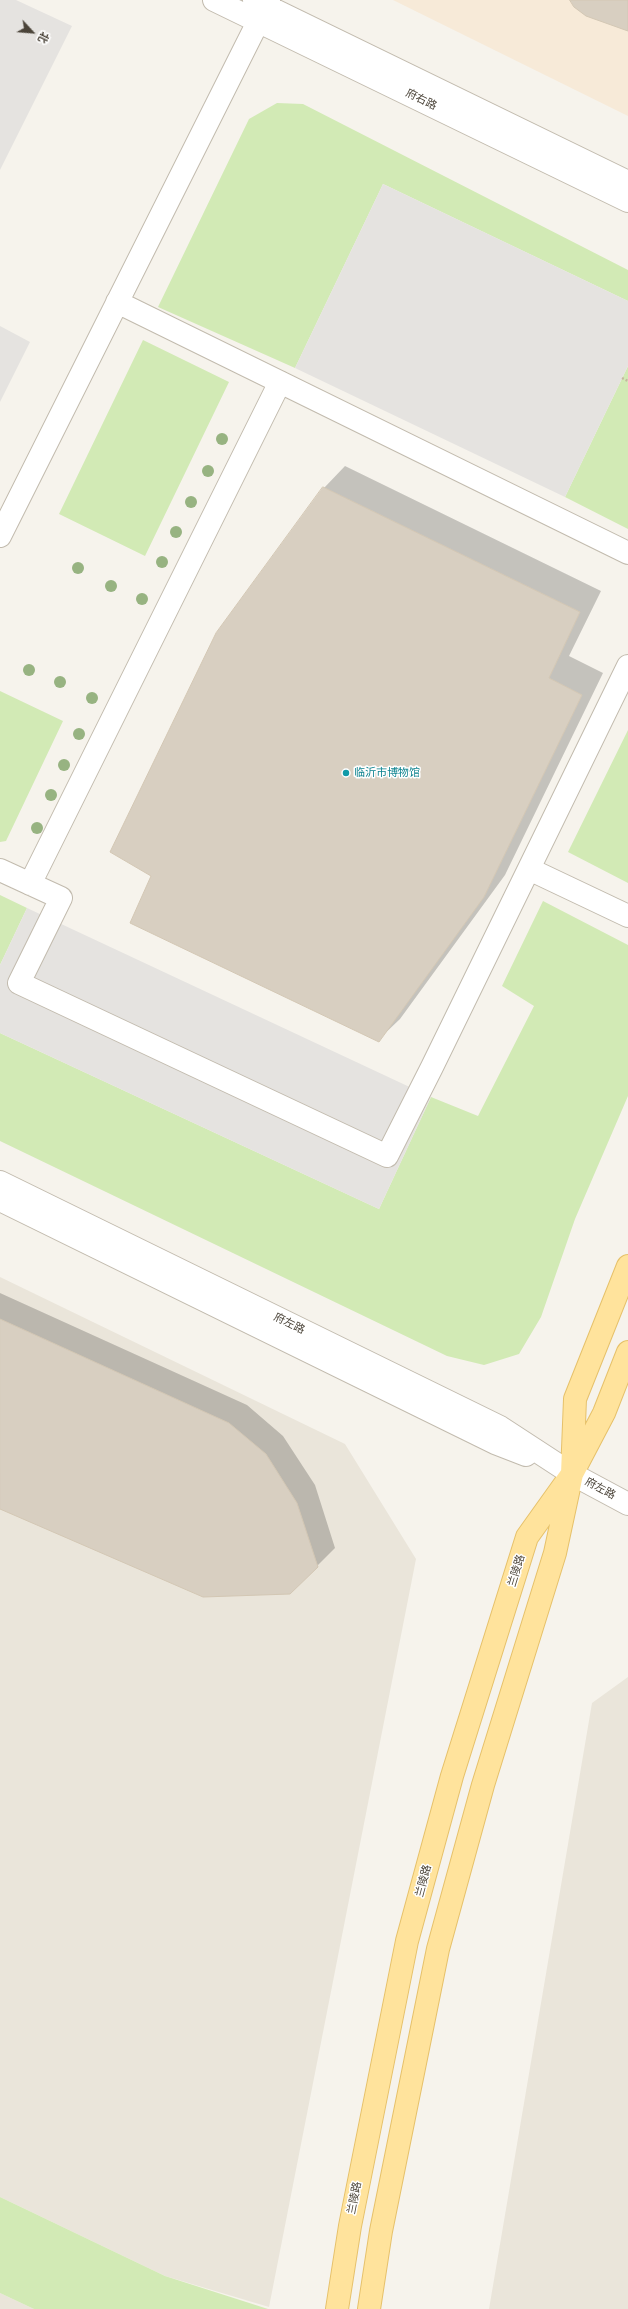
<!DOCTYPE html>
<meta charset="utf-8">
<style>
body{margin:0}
#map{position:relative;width:628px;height:2309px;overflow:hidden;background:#f6f3ec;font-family:"Roboto Condensed","Noto Sans SC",sans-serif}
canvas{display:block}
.north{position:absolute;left:12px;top:12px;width:40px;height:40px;-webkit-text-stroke:3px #fff;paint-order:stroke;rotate:116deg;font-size:11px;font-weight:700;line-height:16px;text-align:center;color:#4b4439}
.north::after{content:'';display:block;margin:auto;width:14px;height:18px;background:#4b4439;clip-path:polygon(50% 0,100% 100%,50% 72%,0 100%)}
</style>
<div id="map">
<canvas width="628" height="2309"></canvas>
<div class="north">北</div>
</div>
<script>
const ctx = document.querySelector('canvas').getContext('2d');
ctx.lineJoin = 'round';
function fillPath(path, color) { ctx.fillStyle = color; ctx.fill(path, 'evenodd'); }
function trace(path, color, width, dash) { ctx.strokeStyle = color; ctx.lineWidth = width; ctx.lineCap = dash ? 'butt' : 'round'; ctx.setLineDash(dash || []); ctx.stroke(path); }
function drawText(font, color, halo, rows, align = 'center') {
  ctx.font = font + ' "Roboto Condensed","Noto Sans SC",sans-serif'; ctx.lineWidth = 3; ctx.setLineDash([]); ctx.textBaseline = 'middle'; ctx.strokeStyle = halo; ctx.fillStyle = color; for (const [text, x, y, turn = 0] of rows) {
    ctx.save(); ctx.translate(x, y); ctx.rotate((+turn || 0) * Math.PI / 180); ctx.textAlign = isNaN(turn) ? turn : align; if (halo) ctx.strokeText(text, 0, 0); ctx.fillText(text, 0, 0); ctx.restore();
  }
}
const residential = new Path2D(`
 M0,1277l345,167 71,115 -147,748 -104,-31 -165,-79z
 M628,1677v632h-139l103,-606z
 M0,2293l34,16h-34z`);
const commercial = new Path2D(`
 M393,0h235v116z`);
const green = new Path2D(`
 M277,103l26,1 325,166v31l-245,-117 -88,184 -137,-61 91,-188z
 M143,340l86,42 -84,174 -86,-42z
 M628,366v163l-63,-32z
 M0,691l63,30 -57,120 -6,1z
 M628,730v153l-60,-31z
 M0,895l27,13 -27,57z
 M543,901l85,44v151l-53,123 -34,98 -22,37 -35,11 -37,-9 -447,-215v-108l379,176 52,-112 47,19 56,-110 -32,-20z
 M0,2197l165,79 103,33h-234l-34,-16z`);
const parking = new Path2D(`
 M0,0h16l56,26 -72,144z
 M383,184l245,117v65l-63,131 -270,-129z
 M0,326l30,16 -30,60z
 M27,908l404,189 -52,112 -379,-176v-68z`);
const shadow = new Path2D(`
 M345,466l256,125 -32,65 34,17 -98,202 -105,144 -22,21 -54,-552z
 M0,1293l247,112 36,31 32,49 20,63 -45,45 -290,-85z`);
const building = new Path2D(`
 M570,0h58v31l-42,-15 -12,-9z
 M323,487l257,125 -31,66 33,17 -98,202 -105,145 -249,-119 21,-47 -41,-24 106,-219z
 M0,1319l229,104 37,31 31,49 21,64 -28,27 -87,3 -203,-88z`);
const path = new Path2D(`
 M622,378l6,3`);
const minor = new Path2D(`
 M214,0l414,201
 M254,0l374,182
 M117,302l511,251
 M0,536l269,-536
 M529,869l99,47
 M0,870l61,28 -42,85 368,173 45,-89 196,-401
 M30,884l250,-502
 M0,1182l500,245 72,47 56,30
 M0,1200l495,243 31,12`);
const major = new Path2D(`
 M337,2309l13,-83 57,-285 45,-165 75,-239 45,-63 32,-61 24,-61
 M369,2309l12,-78 57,-282 45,-164 72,-232 17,-79 3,-75 53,-133`);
const trees = [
 [222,439],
 [208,471],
 [191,502],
 [176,532],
 [162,562],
 [78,568],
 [111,586],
 [142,599],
 [29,670],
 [60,682],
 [92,698],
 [79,734],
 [64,765],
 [51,795],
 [37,828]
];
const markers = [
 [346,773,4,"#0f9aa8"]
];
const streetNames = [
 ["府右路",421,100,26],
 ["府左路",289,1324,26],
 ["府左路",600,1489,28],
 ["兰陵路",517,1571,-73],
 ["兰陵路",424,1881,-75],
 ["兰陵路",355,2198,-79]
];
const cultureNames = [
 ["临沂市博物馆",354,773]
];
fillPath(residential, '#eae5da');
fillPath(commercial, '#f7ead8');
fillPath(green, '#d2eab5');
fillPath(parking, '#e5e3e0');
fillPath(shadow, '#0003');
fillPath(building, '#d8cfc1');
trace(building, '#d3c7b4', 1);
trace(minor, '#c2bbae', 24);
trace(major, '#e6c16a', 24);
trace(path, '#c4b79f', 2.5, [2, 2]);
trace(minor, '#fff', 22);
trace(major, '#ffe39c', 22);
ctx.fillStyle = '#97b381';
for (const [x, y] of trees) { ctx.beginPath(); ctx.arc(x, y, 6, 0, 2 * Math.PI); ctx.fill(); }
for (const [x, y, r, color] of markers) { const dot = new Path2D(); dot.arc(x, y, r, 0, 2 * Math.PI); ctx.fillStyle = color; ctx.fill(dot); trace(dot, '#fff', 1.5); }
drawText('11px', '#4b4439', '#fff', streetNames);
drawText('11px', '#0d838f', '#fff', cultureNames, 'left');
</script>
